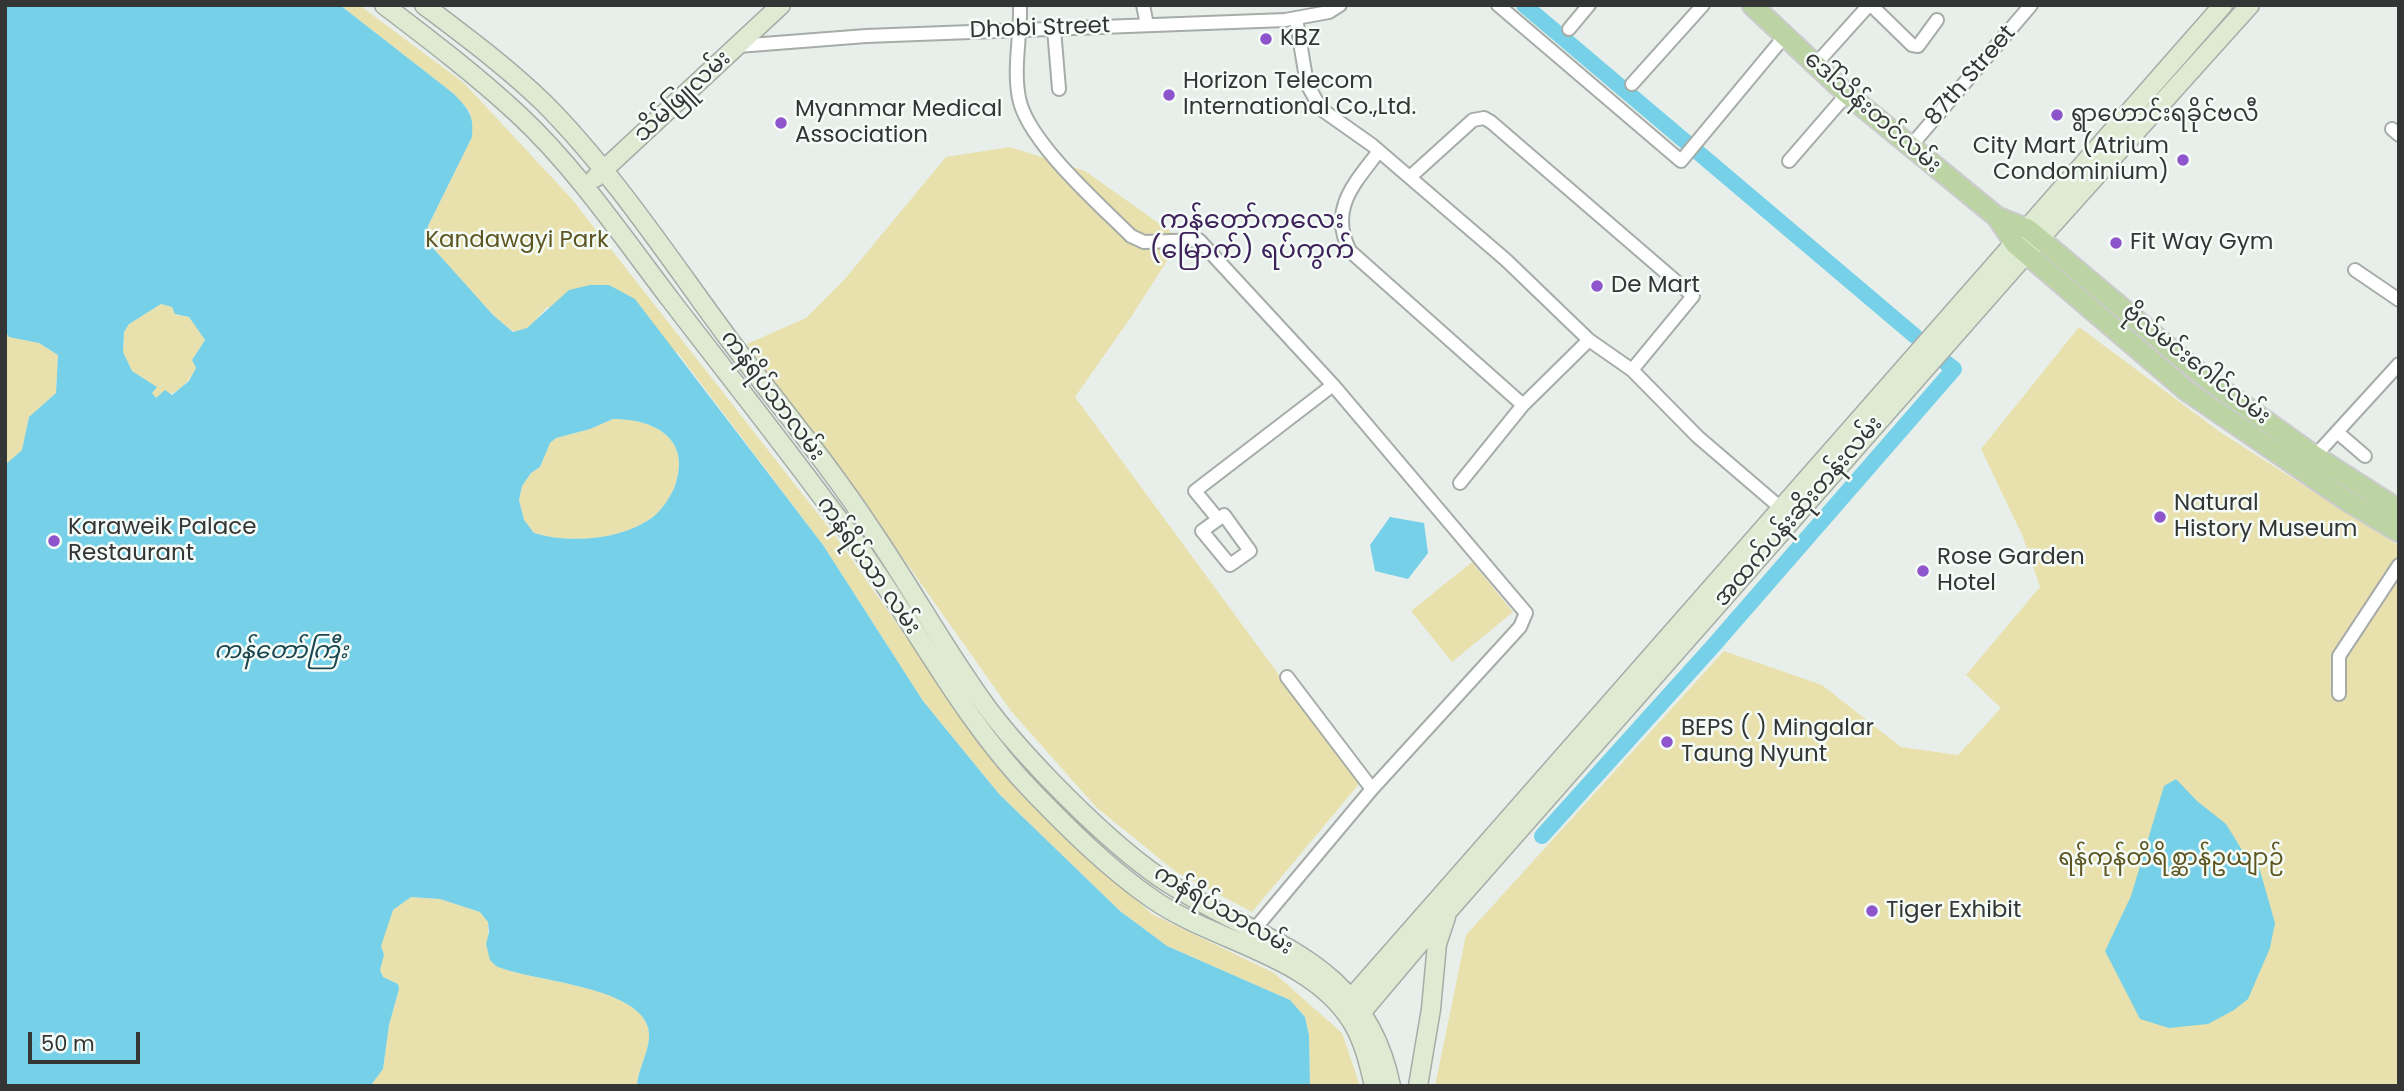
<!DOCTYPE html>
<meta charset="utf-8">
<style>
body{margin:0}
#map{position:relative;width:2404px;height:1091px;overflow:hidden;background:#e8efea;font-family:Poppins,sans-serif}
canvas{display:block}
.frame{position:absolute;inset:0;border:7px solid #343635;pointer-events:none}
.scale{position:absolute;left:28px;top:1032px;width:112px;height:32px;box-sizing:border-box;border:4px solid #343635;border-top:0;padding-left:9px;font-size:21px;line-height:24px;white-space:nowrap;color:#343635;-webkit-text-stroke:5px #f5fcf8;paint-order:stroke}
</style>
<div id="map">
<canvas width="2404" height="1091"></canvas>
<div class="frame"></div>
<div class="scale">50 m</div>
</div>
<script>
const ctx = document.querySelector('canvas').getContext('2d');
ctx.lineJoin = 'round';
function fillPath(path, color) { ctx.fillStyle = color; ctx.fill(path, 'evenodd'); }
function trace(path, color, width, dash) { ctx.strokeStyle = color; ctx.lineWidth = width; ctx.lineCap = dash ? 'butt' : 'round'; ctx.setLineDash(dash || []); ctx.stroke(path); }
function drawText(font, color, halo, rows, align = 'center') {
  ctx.font = font + ' Poppins,"Noto Sans Myanmar",sans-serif'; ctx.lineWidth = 5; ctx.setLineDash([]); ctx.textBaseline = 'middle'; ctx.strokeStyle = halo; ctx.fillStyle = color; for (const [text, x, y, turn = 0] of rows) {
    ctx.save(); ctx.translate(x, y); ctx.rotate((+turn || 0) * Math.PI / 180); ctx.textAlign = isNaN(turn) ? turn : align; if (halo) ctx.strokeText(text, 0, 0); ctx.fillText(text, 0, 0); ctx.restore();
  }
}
const green = new Path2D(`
 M340,5h19l105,78 107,115 265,339 115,164 133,152 68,61 122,59 68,60 18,53h-50l-1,-51 -4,-18 -15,-17 -123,-54 -47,-35 -121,-117 -76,-93 -100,-156 -145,-192 -131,-46c-8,9 -17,23 -29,25 -13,2 -73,-71 -85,-84l-5,-11v-11l44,-89 -2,-25 -16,-18z
 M1010,147l75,24 96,68 -50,78 -56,80 284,387 -107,128 -76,-40 -80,-65 -85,-96 -132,-187 -132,-180 59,-26 38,-38 102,-123z
 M161,304l11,3 4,8 13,2 16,23 -13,20 4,8c-11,20 -19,25 -40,30l-5,-5 6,-6 -25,-16 -9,-18 1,-21 5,-8z
 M2079,327l141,105 179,114v540h-964l31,-151 258,-284 98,34 79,62 57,8 43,-47 -35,-33 74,-88 -17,-50 -42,-88z
 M5,331l4,6 30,6 19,12 -2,38 -27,24 -7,34 -17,14z
 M613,419c41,0 79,19 62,67 -4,10 -13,24 -22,31 -31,23 -83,27 -119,16l-10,-13 -5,-20 3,-14 9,-13 9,-6 10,-24 6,-5 34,-9z
 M1472,562l41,50 -61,50 -41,-51z
 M411,897l29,2 40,13 8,10v16l8,28c34,16 158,20 153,72 -1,16 -11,31 -12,48h-267l13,-17 6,-44 10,-36 -1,-5 -15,-7 -3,-7 3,-15 -3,-9 13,-36z`);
const water = new Path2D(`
 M5,5h335l114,89c15,16 20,21 18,43l-44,89v11l5,11 60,67 20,17 14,-4 42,-38 21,-5h19l26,14 188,246 100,156 76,93 121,117 47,35 123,54 15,17 4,18 1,51h-673c1,-17 11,-32 12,-48 5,-52 -119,-56 -153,-72l-6,-6 -4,-16 3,-12 -1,-10 -8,-10 -40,-13 -29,-2 -18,13 -12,36 3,9 -4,15 3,7 15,7 1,5 -10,36 -6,44 -12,16 -366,1v-621l17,-15 7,-33 27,-24 2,-38 -19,-12 -30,-6 -4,-6zM161,304l11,3 3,7 14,3 16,23 -13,20 4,8 -7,13 -17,14 -7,-5 -9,8 -4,-5 5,-6 -25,-16 -9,-19 1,-20 5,-8zM613,419c41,0 79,19 62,67 -4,10 -13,24 -22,31 -31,23 -83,27 -119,16l-10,-13 -5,-20 3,-14 9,-13 9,-6 10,-24 6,-5 34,-9z
 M1390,517l34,6 4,30 -20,26 -33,-8 -5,-26z
 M2176,779l21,22 29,23 16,26 17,17 16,56 -5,25 -22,51 -14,11 -26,14 -39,4 -29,-9 -35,-68 26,-55 33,-110z`);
const canal = new Path2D(`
 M1524,5l391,331
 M1542,836l172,-191 240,-276 -8,-6`);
const street = new Path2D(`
 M1020,5c1,30 -7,63 -1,93 8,43 80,106 112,138l13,6 55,-2 134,145 193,228 -6,14 -148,162 -119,142
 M1143,5l4,20
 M1498,5l183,156 103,-124
 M1871,5l41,40 6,1 19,-26
 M1296,18l11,66 14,25 51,36 134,115 83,80 43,30 61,-74 -202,-174 -7,-4 -11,2 -63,57
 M1054,29l5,60
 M1569,29l20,-24
 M738,46l128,-10 419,-16 44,-8 11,-7
 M1815,65l54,-60
 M1632,84l71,-79
 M2392,129l7,6
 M1910,147l121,-142
 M1379,151c-24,32 -51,58 -29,100l173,154
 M1789,161l58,-67
 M2355,270l44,30
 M1632,370l66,67 84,72
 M2337,432l28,24
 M2315,456l84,-92
 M1460,483l63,-78 66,-65
 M1224,515l26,36 -20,14 -28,-34z
 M1218,519l-23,-28 138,-106
 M1287,677l85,112
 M2339,694v-38l60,-91`);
const secondary = new Path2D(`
 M384,5c46,35 92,70 134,109 58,54 104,122 152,185 62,81 126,161 186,244 60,83 106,176 178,250 36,37 74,75 117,105 62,44 160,57 201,124 12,20 17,42 22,64
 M424,5c41,31 83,62 120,98 69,69 129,161 187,239 48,63 99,124 142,190 39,57 72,118 113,174 19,26 41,50 63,73 33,34 71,71 110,98 97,66 205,76 232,209
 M595,178l186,-173
 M1346,1004l877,-999
 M1356,1019l70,-83 600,-682 224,-249
 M1418,1086l13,-77 6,-65 9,-27`);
const primary = new Path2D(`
 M1752,5l95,89 150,123 18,27 172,147 159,109 53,32
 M1997,217l31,12 175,147 112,80 84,54`);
const markers = [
 [1266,39,7,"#8e54cb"],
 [1169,95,7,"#8e54cb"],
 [2057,115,7,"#8e54cb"],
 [781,123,7,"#8e54cb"],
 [2183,160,7,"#8e54cb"],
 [2116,243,7,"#8e54cb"],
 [1597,286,7,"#8e54cb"],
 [2160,517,7,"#8e54cb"],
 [54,541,7,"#8e54cb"],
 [1923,571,7,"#8e54cb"],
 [1667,742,7,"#8e54cb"],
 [1872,911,7,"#8e54cb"]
];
const streetNames = [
 ["Dhobi Street",1040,29,-2],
 ["87th Street",1971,76,-49],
 ["သိမ်ဖြူလမ်း",683,97,-43],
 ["ဒေါ်သိန်းတင်လမ်း",1872,113,41],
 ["ဗိုလ်မင်းဂေါင်လမ်း",2196,365,38],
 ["ကန်ရိပ်သာလမ်း",772,396,53],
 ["အထက်ပန်းဆိုးတန်းလမ်း",1799,512,-49],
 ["ကန်ရိပ်သာ လမ်း",868,566,55],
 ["ကန်ရိပ်သာလမ်း",1223,911,30]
];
const poiNames = [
 ["KBZ",1280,39],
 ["Horizon Telecom",1183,82],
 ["International Co.,Ltd.",1183,108],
 ["Myanmar Medical",795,110],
 ["Association",795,136],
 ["ရွာဟောင်းရခိုင်ဗလီ",2071,115],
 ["City Mart (Atrium",2169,147,"right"],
 ["Condominium)",2169,173,"right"],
 ["Fit Way Gym",2130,243],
 ["De Mart",1611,286],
 ["Natural",2174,504],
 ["History Museum",2174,530],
 ["Karaweik Palace",68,528],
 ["Restaurant",68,554],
 ["Rose Garden",1937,558],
 ["Hotel",1937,584],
 ["BEPS ( ) Mingalar",1681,729],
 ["Taung Nyunt",1681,755],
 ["Tiger Exhibit",1886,911]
];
const parkNames = [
 ["Kandawgyi Park",517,241],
 ["ရန်ကုန်တိရိစ္ဆာန်ဥယျာဉ်",2171,859]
];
const waterNames = [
 ["ကန်တော်ကြီး",281,652]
];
const quarterNames = [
 ["ကန်တော်ကလေး",1252,221],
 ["(မြောက်) ရပ်ကွက်",1252,251]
];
fillPath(green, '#e8e1ad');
fillPath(water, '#75d0e8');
trace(canal, '#75d0e8', 16);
trace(street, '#a6aca8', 16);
trace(secondary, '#a6aca8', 21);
trace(primary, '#cacbca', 23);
trace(street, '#fff', 12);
trace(secondary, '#deead1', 18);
trace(primary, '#bcd4a3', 19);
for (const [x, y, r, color] of markers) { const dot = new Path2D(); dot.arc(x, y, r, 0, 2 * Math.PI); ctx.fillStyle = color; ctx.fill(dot); trace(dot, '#f5fcf8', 2.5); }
drawText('23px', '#343635', '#f5fcf8', streetNames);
drawText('23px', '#343635', '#f5fcf8', poiNames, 'left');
drawText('23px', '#5e5621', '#f5fcf8', parkNames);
drawText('italic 24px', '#1b454f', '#f5fcf8', waterNames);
drawText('26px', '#3d225b', '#f5fcf8', quarterNames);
</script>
